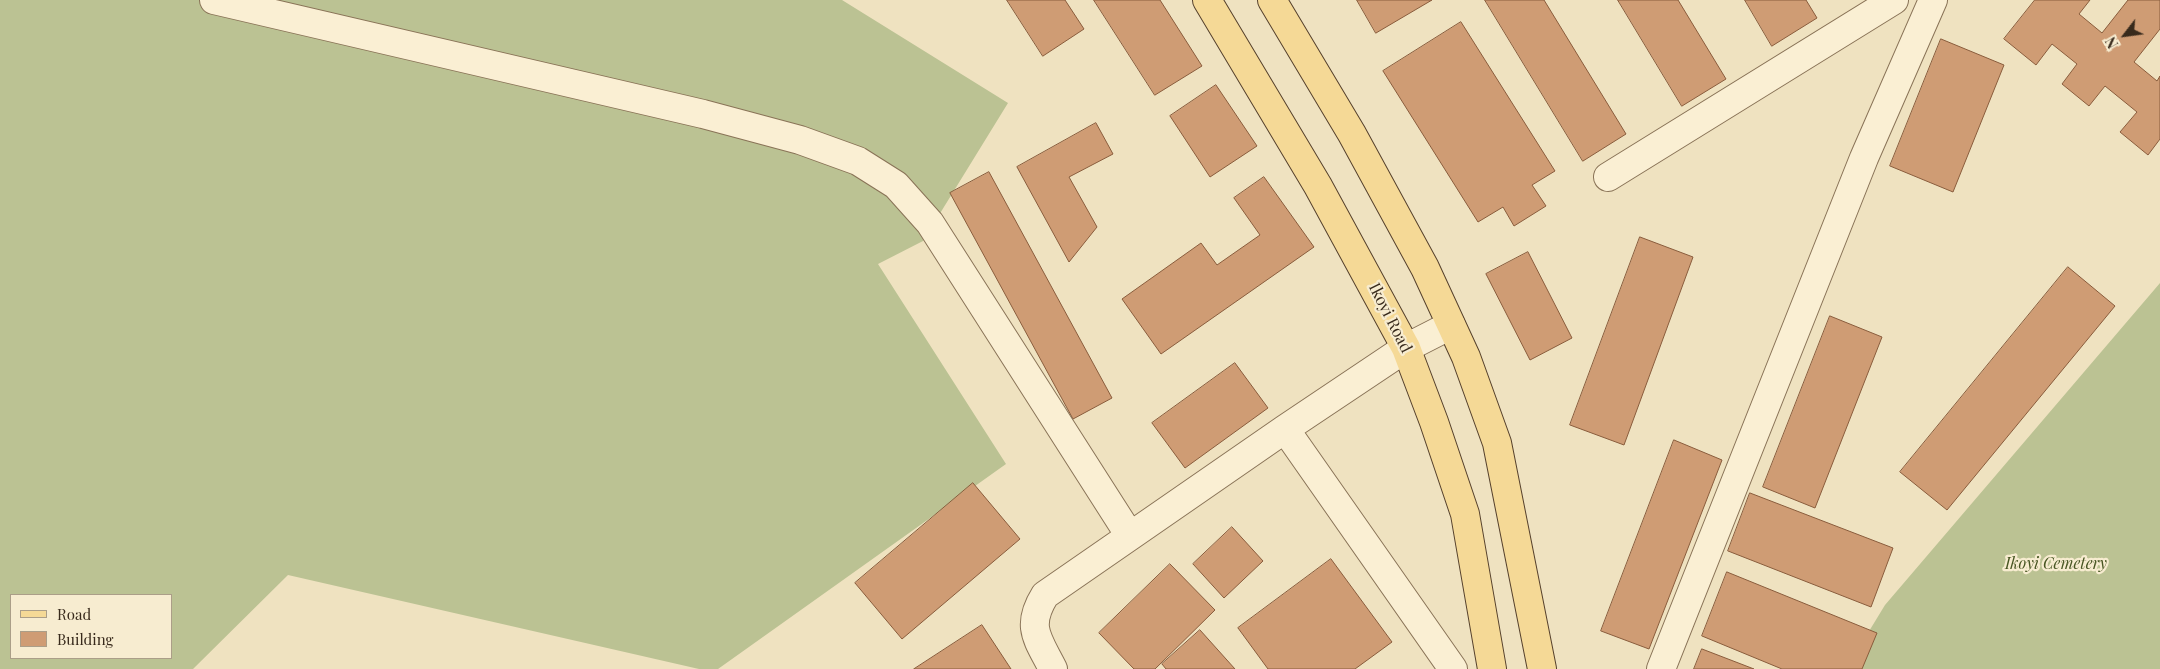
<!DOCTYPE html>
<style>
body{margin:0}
#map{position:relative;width:2160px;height:669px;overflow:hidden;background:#efe2c0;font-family:"Playfair Display",serif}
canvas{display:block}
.legend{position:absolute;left:10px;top:594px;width:162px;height:65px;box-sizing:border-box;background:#f7ecd0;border:1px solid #ab9e88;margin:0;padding:6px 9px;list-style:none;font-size:15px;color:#382a1c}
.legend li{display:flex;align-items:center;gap:10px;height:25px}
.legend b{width:25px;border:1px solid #ab9e88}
.north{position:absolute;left:2100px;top:10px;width:50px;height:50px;-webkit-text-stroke:4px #f7ecd0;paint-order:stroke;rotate:240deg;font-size:14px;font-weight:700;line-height:20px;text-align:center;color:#382a1c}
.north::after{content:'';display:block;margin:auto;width:18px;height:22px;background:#382a1c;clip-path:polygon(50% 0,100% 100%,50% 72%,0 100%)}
</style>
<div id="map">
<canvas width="2160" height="669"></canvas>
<ul class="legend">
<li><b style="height:6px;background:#f5d996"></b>Road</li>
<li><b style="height:14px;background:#cf9c74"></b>Building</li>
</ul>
<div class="north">N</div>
</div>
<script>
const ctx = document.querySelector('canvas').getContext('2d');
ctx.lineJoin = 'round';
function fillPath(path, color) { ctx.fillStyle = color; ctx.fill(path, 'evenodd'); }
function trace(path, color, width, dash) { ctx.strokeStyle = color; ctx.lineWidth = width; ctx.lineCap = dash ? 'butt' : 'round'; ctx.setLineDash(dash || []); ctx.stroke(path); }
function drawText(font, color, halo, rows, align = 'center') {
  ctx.font = font + ' "Playfair Display",serif'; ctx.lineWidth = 4.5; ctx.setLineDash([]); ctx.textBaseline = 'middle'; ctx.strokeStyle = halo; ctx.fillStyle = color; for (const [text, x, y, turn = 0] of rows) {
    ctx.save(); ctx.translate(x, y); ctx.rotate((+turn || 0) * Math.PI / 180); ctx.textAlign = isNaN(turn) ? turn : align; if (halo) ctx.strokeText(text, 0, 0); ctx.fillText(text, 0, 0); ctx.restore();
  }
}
const cemetery = new Path2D(`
 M0,0h842l166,103 -85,138 -45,23 128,200 -288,205h-19l-411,-94 -95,94h-193zM11,595h160v63h-160z
 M2160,283v386h-314l39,-64z`);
const building = new Path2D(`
 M1007,0h58l19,29 -41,27z
 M1094,0h66l42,66 -47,29z
 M1357,0h75l-56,33z
 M1485,0h59l82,134 -43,27z
 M1618,0h60l48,79 -44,27z
 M1745,0h61l11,18 -45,28z
 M2035,0h55l-11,14 23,19 26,-33h32v29l-26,33 23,19 3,-5v63l-12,16 -28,-23 17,-20 -32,-26 -16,20 -27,-22 15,-20 -25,-20 -16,21 -32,-26z
 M1461,22l94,149 -23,14 14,21 -32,20 -11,-19 -25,15 -95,-151z
 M1941,39l63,26 -51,127 -63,-26z
 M1216,85l41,61 -47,31 -40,-61z
 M1096,123l17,31 -44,23 28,50 -28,35 -52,-95z
 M989,172l123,226 -39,21 -123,-226z
 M1264,177l50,70 -153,107 -39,-55 79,-56 16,22 43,-30 -26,-37z
 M1640,237l53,20 -69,188 -54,-20z
 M1528,252l44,86 -42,22 -44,-86z
 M2068,267l47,39 -168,204 -47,-38z
 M1830,316l52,21 -67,171 -52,-21z
 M1235,363l33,45 -83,60 -33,-45z
 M1674,440l48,20 -73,189 -48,-18z
 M973,483l47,56 -118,100 -47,-56z
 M1750,493l143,55 -22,59 -143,-56z
 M1232,527l31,34 -39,37 -31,-34z
 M1331,559l61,83 -37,27h-87l-30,-41z
 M1170,564l45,46 -60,59h-21l-35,-36z
 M1727,572l150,61 -15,36h-80l-80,-33z
 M982,625l29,44h-97z
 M1200,630l35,39h-69l-4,-5z
 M1702,649l52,20h-60z`);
const minor = new Path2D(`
 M214,0l489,114 97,26 58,21 38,24 34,38 200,313
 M1608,177l286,-177
 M1285,429l168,240
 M1053,669c-15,-30 -28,-42 -8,-74l240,-166 121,-81 45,-23
 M1661,669l203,-511 69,-158`);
const major = new Path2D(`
 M1207,0l111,186 88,162 28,74 31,92 27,155
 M1272,0l80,134 73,134 41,89 31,86 45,226`);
const streetNames = [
 ["Ikoyi Road",1390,318,63]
];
const parkNames = [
 ["Ikoyi Cemetery",2056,564]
];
fillPath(cemetery, '#bbc293');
fillPath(building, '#cf9c74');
trace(building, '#895c3c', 1);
trace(minor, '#897357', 30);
trace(major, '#56412c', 30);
trace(minor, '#faefd3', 28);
trace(major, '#f5d996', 28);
drawText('16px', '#382a1c', '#f7ecd0', streetNames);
drawText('italic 16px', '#475522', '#f7ecd0', parkNames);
</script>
